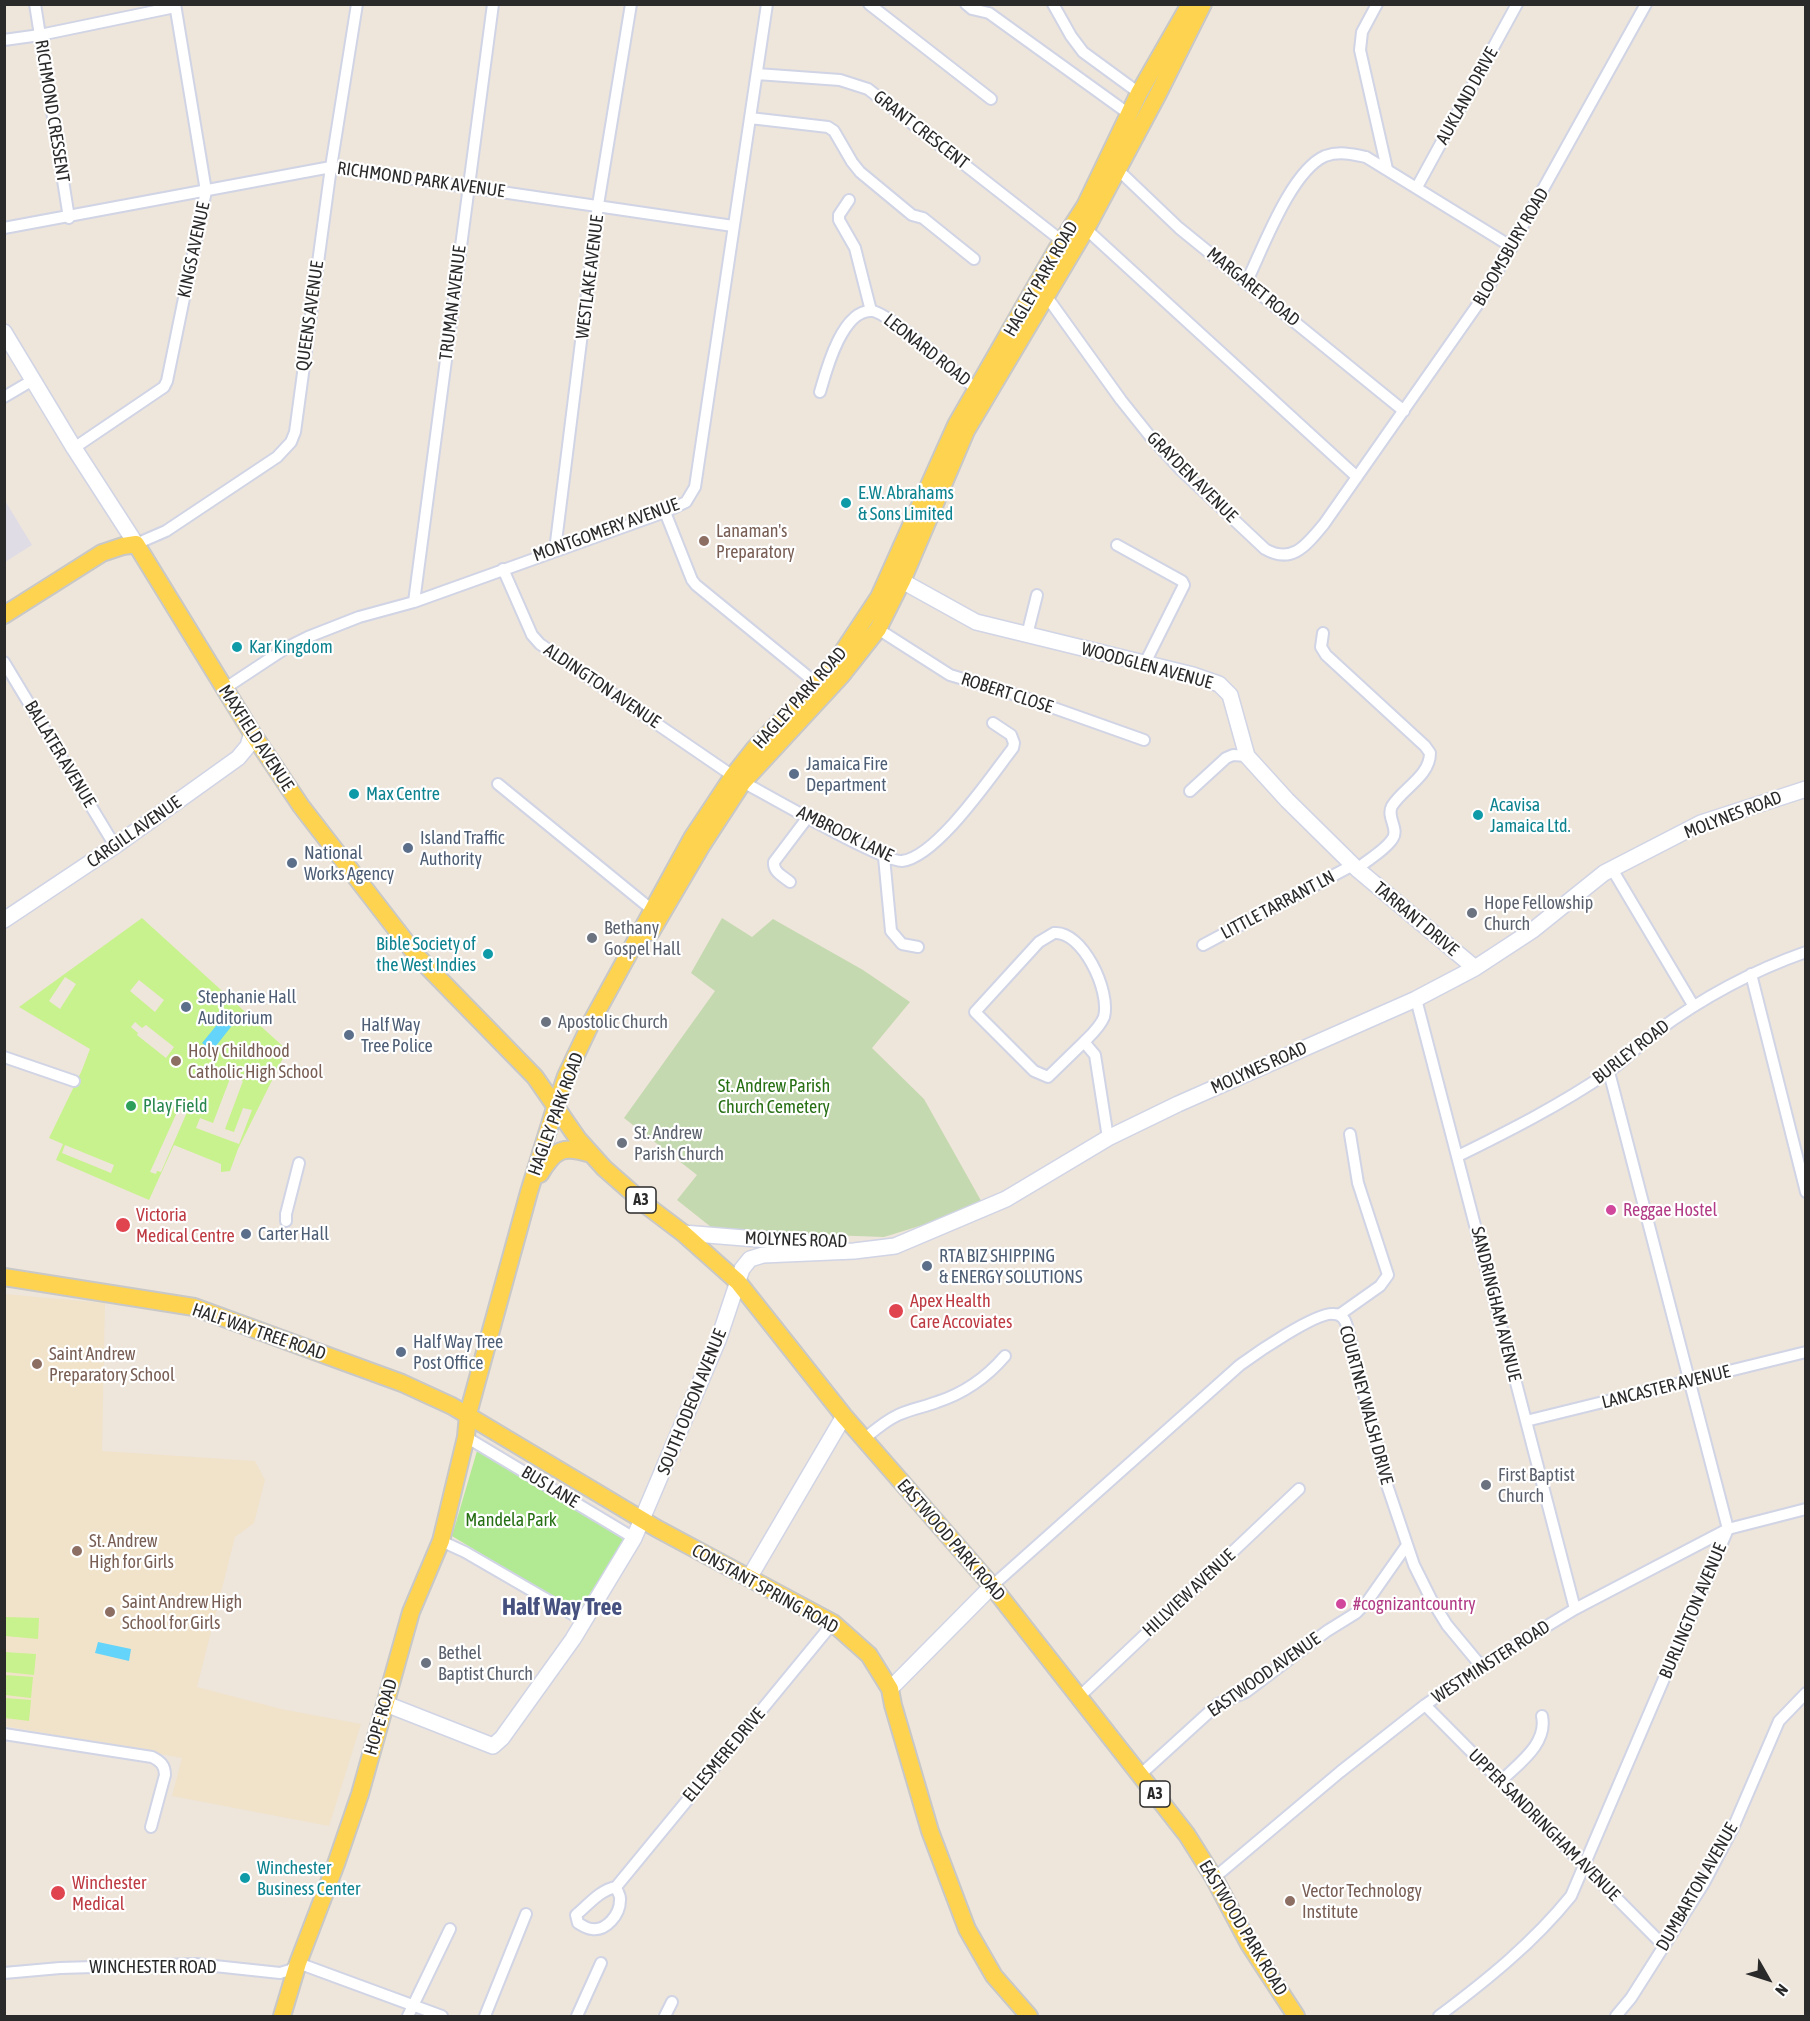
<!DOCTYPE html>
<style>
body{margin:0}
#map{position:relative;width:1810px;height:2021px;overflow:hidden;background:#eee5db;font-family:"Asap Condensed",sans-serif}
canvas{display:block}
.frame{position:absolute;inset:0;border:6px solid #2a2a2a;pointer-events:none}
.north{position:absolute;left:1738px;top:1949px;width:60px;height:60px;-webkit-text-stroke:4px #fff;paint-order:stroke;rotate:129deg;font-size:16px;font-weight:700;line-height:24px;text-align:center;color:#2a2a2a}
.north::after{content:'';display:block;margin:auto;width:21px;height:27px;background:#2a2a2a;clip-path:polygon(50% 0,100% 100%,50% 72%,0 100%)}
</style>
<div id="map">
<canvas width="1810" height="2021"></canvas>
<div class="frame"></div>
<div class="north">N</div>
</div>
<script>
const ctx = document.querySelector('canvas').getContext('2d');
ctx.lineJoin = 'round';
function fillPath(path, color) { ctx.fillStyle = color; ctx.fill(path, 'evenodd'); }
function trace(path, color, width, dash) { ctx.strokeStyle = color; ctx.lineWidth = width; ctx.lineCap = dash ? 'butt' : 'round'; ctx.setLineDash(dash || []); ctx.stroke(path); }
function drawText(font, color, halo, rows, align = 'center') {
  ctx.font = font + ' "Asap Condensed",sans-serif'; ctx.lineWidth = 4.5; ctx.setLineDash([]); ctx.textBaseline = 'middle'; ctx.strokeStyle = halo; ctx.fillStyle = color; for (const [text, x, y, turn = 0] of rows) {
    ctx.save(); ctx.translate(x, y); ctx.rotate((+turn || 0) * Math.PI / 180); ctx.textAlign = isNaN(turn) ? turn : align; if (halo) ctx.strokeText(text, 0, 0); ctx.fillText(text, 0, 0); ctx.restore();
  }
}
const industrial = new Path2D(`
 M4,499l28,46 -27,17h-1z`);
const education = new Path2D(`
 M4,1294l101,9 -3,148 153,10 10,19 -11,43 -19,14 -38,150 84,22 80,15 -32,102 -157,-30 10,-38 -177,-32z`);
const green = new Path2D(`
 M477,1451l53,28 96,59 -48,74 -126,-76z`);
const cemetery = new Path2D(`
 M722,918l30,19 21,-18 90,51 47,32 -38,46 52,51 60,107 -100,31 -168,-6 -39,-31 20,-25 -73,-57 91,-127 -24,-18z`);
const pitch = new Path2D(`
 M142,918l145,132 -49,99 -8,22 -9,1v-8l-47,-19 -25,55 -93,-40 7,-16 -14,-6 33,-68 8,-21 -71,-42zM65,977l11,7 -16,25 -11,-8zM139,980l25,20 -9,12 -25,-21zM135,1022l7,6 4,-3 28,22 -8,11 -29,-23 1,-2 -7,-6zM231,1076l12,5 -18,48 9,3 9,-24 9,2 -13,34 -43,-16 4,-10 13,5zM183,1099l8,4 -30,69 -4,-1 -1,3 -6,-2zM65,1145l49,20 -3,8 -49,-20z
 M4,1617l35,1 -1,21 -33,-3z
 M4,1652l32,2 -2,21 -29,-3z
 M5,1675l28,2 -2,21 -26,-3z
 M5,1698l26,2 -2,21 -24,-3z`);
const water = new Path2D(`
 M225,1015l9,8 -22,28 -10,-8z
 M98,1642l33,7 -2,12 -34,-8z`);
const street = new Path2D(`
 M35,4l34,214
 M869,4l122,95
 M966,4l6,5 17,4 140,101
 M1053,4l18,32 12,16 56,41
 M1377,4l-15,28 -2,18 27,119
 M4,40l36,-5 135,-28
 M757,74l83,6 28,9 194,152
 M750,118l78,9 6,4 18,31 8,10 52,43 11,3 51,41
 M1114,166l65,62 225,183
 M1417,187l100,-183
 M849,200l-10,15v5l16,28 16,63
 M4,228l327,-61 402,59
 M1086,229l271,248
 M1247,281c16,-33 44,-110 78,-125 14,-5 27,-2 41,1l146,90
 M1047,297l74,103 28,35 32,35 84,79c28,16 42,-5 59,-25l159,-227 163,-293
 M820,392c6,-21 22,-83 52,-81 16,1 87,64 104,78
 M4,397l29,-17
 M74,448l90,-61 3,-6 39,-190 -31,-187
 M665,512l27,68 4,5 120,98
 M136,544l30,-13 111,-74 14,-15 4,-10 36,-265 26,-163
 M1117,545l65,36 2,4 -39,78
 M555,550l43,-345 33,-201
 M503,569l29,66 8,9 193,132
 M414,602l79,-598
 M878,629l72,46 73,22 121,43
 M1323,633l-2,14 5,8 99,91 5,7c0,23 -27,35 -38,53 -6,11 7,22 1,32 -7,12 -26,22 -36,31
 M1027,635l10,-40
 M4,662l111,184
 M230,685l56,-37 22,-11 51,-20 55,-15 251,-90 21,-10 9,-15 72,-483
 M743,782c24,13 142,81 159,79 35,-4 90,-86 111,-113l1,-5 -3,-8 -18,-12
 M498,784l153,125
 M1190,791l36,-33 7,-3 14,1
 M884,857l7,74 11,13 16,3
 M1612,869l81,136
 M790,882c-7,-6 -17,-10 -16,-20l34,-45
 M1203,945l150,-80
 M1751,974l55,218
 M1416,999l159,610
 M1084,1042c7,-7 16,-15 20,-25 7,-26 -22,-87 -50,-84l-15,9 -64,70 59,59 14,6 36,-35 11,13 13,83
 M4,1057l70,24
 M1458,1156c51,-25 102,-51 149,-83 17,-12 32,-28 49,-41 46,-34 96,-61 150,-80
 M286,1221v-7l13,-51
 M1339,1315l41,-29 8,-11 -30,-92 -8,-49
 M1526,1421l280,-69
 M466,1437l168,101
 M864,1439c11,-9 21,-18 34,-24 13,-6 26,-8 39,-13 28,-9 49,-24 68,-46
 M441,1541l24,11 119,69
 M992,1586l248,-221c15,-11 77,-54 94,-51 7,0 11,5 13,12l39,156 28,83 17,34 16,26 34,41
 M1078,1698l221,-209
 M1425,1705l239,241
 M4,1734l148,23c8,4 13,8 13,18l-14,52
 M1140,1775l78,-71 28,-12 81,-61 29,-18 11,-11 40,-57
 M1501,1781c17,-17 47,-37 41,-65
 M1214,1878l126,-106 85,-67 56,-39 94,-57 153,-80 78,-20
 M616,1887c-16,3 -28,18 -40,28l2,8c5,3 9,6 14,6 14,2 28,-14 28,-29 1,-4 -3,-9 -4,-13l217,-264
 M4,1973l56,-5 136,-4 84,9 10,-3 8,-7 144,53
 M408,2016l42,-87
 M485,2016l41,-102
 M577,2016l24,-53
 M665,2016l7,-14
 M1439,2016c48,-36 94,-73 132,-120l157,-367 -119,-457
 M1616,2016l15,-18 73,-115 29,-55 46,-107 27,-28`);
const secondary = new Path2D(`
 M4,332l70,116 62,96
 M893,576l83,46 217,53 26,9 11,11 17,61 40,44 70,69 118,99
 M4,920l111,-74 123,-88 10,-12 4,-13
 M683,1233l135,11
 M749,1578l95,-162
 M890,1689l102,-103
 M386,1704l107,42 9,-8 71,-99 61,-101 85,-200 23,-69 8,-10 13,-4 91,-4 41,-5 111,-47 102,-61 70,-34 238,-105 59,-31 58,-38 71,-57 97,-50 105,-34`);
const primary = new Path2D(`
 M4,615l98,-62 21,-7 13,-2 116,189 49,73 115,149 119,122 43,62 26,29 42,37 37,28 55,49 106,134 148,170 195,249 27,43 35,66 47,72
 M651,932l51,-87 41,-63 98,-106 37,-47 24,-48 64,-150 120,-202 72,-135 45,-90
 M540,1174c15,-25 23,-29 51,-20
 M4,1277l190,30 208,76 50,23 204,122 177,95 36,32 21,34 3,16 37,126 37,98 27,47 35,40
 M282,2016l16,-53 38,-99 24,-70 51,-182 30,-71 25,-104 2,-23 61,-222 26,-84 11,-32 27,-57 99,-181 41,-62 22,-28 81,-86 43,-65 77,-172 101,-176 28,-43 54,-113 51,-89`);
const markers = [
 [846,503,6,"#0f9aa8"],
 [704,541,6,"#8d6e63"],
 [237,647,6,"#0f9aa8"],
 [794,774,6,"#5c6f8a"],
 [354,794,6,"#0f9aa8"],
 [1478,815,6,"#0f9aa8"],
 [408,848,6,"#5c6f8a"],
 [292,863,6,"#5c6f8a"],
 [1472,913,6,"#6b7280"],
 [592,938,6,"#6b7280"],
 [488,954,6,"#0f9aa8"],
 [186,1007,6,"#5c6f8a"],
 [546,1022,6,"#6b7280"],
 [349,1035,6,"#5c6f8a"],
 [176,1061,6,"#8d6e63"],
 [131,1106,6,"#2e9e5b"],
 [622,1143,6,"#6b7280"],
 [1611,1210,6,"#d1479c"],
 [123,1225,8,"#e0444e"],
 [246,1234,6,"#5c6f8a"],
 [927,1266,6,"#5c6f8a"],
 [896,1311,8,"#e0444e"],
 [401,1352,6,"#5c6f8a"],
 [37,1364,6,"#8d6e63"],
 [1486,1485,6,"#6b7280"],
 [77,1551,6,"#8d6e63"],
 [1341,1604,6,"#d1479c"],
 [110,1612,6,"#8d6e63"],
 [426,1663,6,"#6b7280"],
 [245,1878,6,"#0f9aa8"],
 [58,1893,8,"#e0444e"],
 [1290,1901,6,"#8d6e63"]
];
const shields = [
 [641,1200,30],
 [1155,1794,30]
];
const shieldNames = [
 ["A3",641,1200],
 ["A3",1155,1794]
];
const streetNames = [
 ["AUKLAND DRIVE",1467,96,-61],
 ["RICHMOND CRESSENT",52,111,81],
 ["GRANT CRESCENT",921,130,38],
 ["RICHMOND PARK AVENUE",421,180,8],
 ["BLOOMSBURY ROAD",1511,247,-60],
 ["KINGS AVENUE",194,250,-78],
 ["WESTLAKE AVENUE",590,277,-83],
 ["HAGLEY PARK ROAD",1041,279,-60],
 ["MARGARET ROAD",1253,287,39],
 ["TRUMAN AVENUE",453,303,-83],
 ["QUEENS AVENUE",310,316,-82],
 ["LEONARD ROAD",927,350,38],
 ["GRAYDEN AVENUE",1192,477,45],
 ["MONTGOMERY AVENUE",606,530,-20],
 ["WOODGLEN AVENUE",1147,666,15],
 ["ALDINGTON AVENUE",602,686,34],
 ["ROBERT CLOSE",1007,693,18],
 ["HAGLEY PARK ROAD",800,698,-48],
 ["MAXFIELD AVENUE",256,738,57],
 ["BALLATER AVENUE",60,754,59],
 ["MOLYNES ROAD",1733,815,-21],
 ["CARGILL AVENUE",134,832,-35],
 ["AMBROOK LANE",845,834,26],
 ["LITTLE TARRANT LN",1278,905,-28],
 ["TARRANT DRIVE",1416,919,40],
 ["BURLEY ROAD",1631,1052,-38],
 ["MOLYNES ROAD",1259,1068,-24],
 ["HAGLEY PARK ROAD",556,1114,-70],
 ["MOLYNES ROAD",796,1240,2],
 ["SANDRINGHAM AVENUE",1496,1304,76],
 ["HALF WAY TREE ROAD",259,1332,19],
 ["LANCASTER AVENUE",1666,1387,-14],
 ["SOUTH ODEON AVENUE",692,1402,-68],
 ["COURTNEY WALSH DRIVE",1366,1405,75],
 ["BUS LANE",550,1487,31],
 ["EASTWOOD PARK ROAD",951,1540,49],
 ["CONSTANT SPRING ROAD",765,1589,29],
 ["HILLVIEW AVENUE",1189,1593,-43],
 ["BURLINGTON AVENUE",1693,1611,-67],
 ["WESTMINSTER ROAD",1491,1662,-33],
 ["EASTWOOD AVENUE",1264,1675,-35],
 ["HOPE ROAD",381,1717,-74],
 ["ELLESMERE DRIVE",724,1755,-50],
 ["UPPER SANDRINGHAM AVENUE",1544,1825,45],
 ["DUMBARTON AVENUE",1697,1887,-60],
 ["EASTWOOD PARK ROAD",1243,1928,59],
 ["WINCHESTER ROAD",153,1967]
];
const cultureNames = [
 ["E.W. Abrahams",858,493],
 ["& Sons Limited",858,514],
 ["Kar Kingdom",249,647],
 ["Max Centre",366,794],
 ["Acavisa",1490,805],
 ["Jamaica Ltd.",1490,826],
 ["Bible Society of",476,944,"right"],
 ["the West Indies",476,965,"right"],
 ["Winchester",257,1868],
 ["Business Center",257,1889]
];
const educationNames = [
 ["Lanaman's",716,531],
 ["Preparatory",716,552],
 ["Holy Childhood",188,1051],
 ["Catholic High School",188,1072],
 ["Saint Andrew",49,1354],
 ["Preparatory School",49,1375],
 ["St. Andrew",89,1541],
 ["High for Girls",89,1562],
 ["Saint Andrew High",122,1602],
 ["School for Girls",122,1623],
 ["Vector Technology",1302,1891],
 ["Institute",1302,1912]
];
const serviceNames = [
 ["Jamaica Fire",806,764],
 ["Department",806,785],
 ["Island Traffic",420,838],
 ["Authority",420,859],
 ["National",304,853],
 ["Works Agency",304,874],
 ["Stephanie Hall",198,997],
 ["Auditorium",198,1018],
 ["Half Way",361,1025],
 ["Tree Police",361,1046],
 ["Carter Hall",258,1234],
 ["RTA BIZ SHIPPING",939,1256],
 ["& ENERGY SOLUTIONS",939,1277],
 ["Half Way Tree",413,1342],
 ["Post Office",413,1363]
];
const worshipNames = [
 ["Hope Fellowship",1484,903],
 ["Church",1484,924],
 ["Bethany",604,928],
 ["Gospel Hall",604,949],
 ["Apostolic Church",558,1022],
 ["St. Andrew",634,1133],
 ["Parish Church",634,1154],
 ["First Baptist",1498,1475],
 ["Church",1498,1496],
 ["Bethel",438,1653],
 ["Baptist Church",438,1674]
];
const parkNames = [
 ["St. Andrew Parish",774,1086],
 ["Church Cemetery",774,1107],
 ["Mandela Park",511,1520]
];
const leisureNames = [
 ["Play Field",143,1106]
];
const hotelNames = [
 ["Reggae Hostel",1623,1210],
 ["#cognizantcountry",1353,1604]
];
const healthNames = [
 ["Victoria",136,1215],
 ["Medical Centre",136,1236],
 ["Apex Health",910,1301],
 ["Care Accoviates",910,1322],
 ["Winchester",72,1883],
 ["Medical",72,1904]
];
const districtNames = [
 ["Half Way Tree",562,1607]
];
fillPath(industrial, '#dfdce6');
fillPath(education, '#f1e3c9');
fillPath(green, '#b1ea92');
fillPath(cemetery, '#c5d9b0');
fillPath(pitch, '#c8f28d');
fillPath(water, '#64d4fa');
trace(street, '#d0d4e5', 14);
trace(secondary, '#d0d4e5', 18);
trace(primary, '#c8c8c8', 20);
trace(street, '#fff', 10);
trace(secondary, '#fff', 15);
trace(primary, '#fed350', 16);
for (const [x, y, r, color] of markers) { const dot = new Path2D(); dot.arc(x, y, r, 0, 2 * Math.PI); ctx.fillStyle = color; ctx.fill(dot); trace(dot, '#fff', 2); }
for (const [x, y, w] of shields) { const box = new Path2D(); box.roundRect(x - w / 2, y - 13, w, 26, 4.5); ctx.fillStyle = '#fff'; ctx.fill(box); trace(box, '#2a2a2a', 1.5); }
drawText('bold 16px', '#2a2a2a', null, shieldNames);
drawText('18px', '#2a2a2a', '#fff', streetNames);
drawText('18px', '#0d838f', '#fff', cultureNames, 'left');
drawText('18px', '#785e54', '#fff', educationNames, 'left');
drawText('18px', '#4e5e75', '#fff', serviceNames, 'left');
drawText('18px', '#5b616d', '#fff', worshipNames, 'left');
drawText('18px', '#276f13', '#fff', parkNames);
drawText('18px', '#27864d', '#fff', leisureNames, 'left');
drawText('18px', '#b23c85', '#fff', hotelNames, 'left');
drawText('18px', '#be3a42', '#fff', healthNames, 'left');
drawText('bold 24px', '#465180', '#fff', districtNames);
</script>
